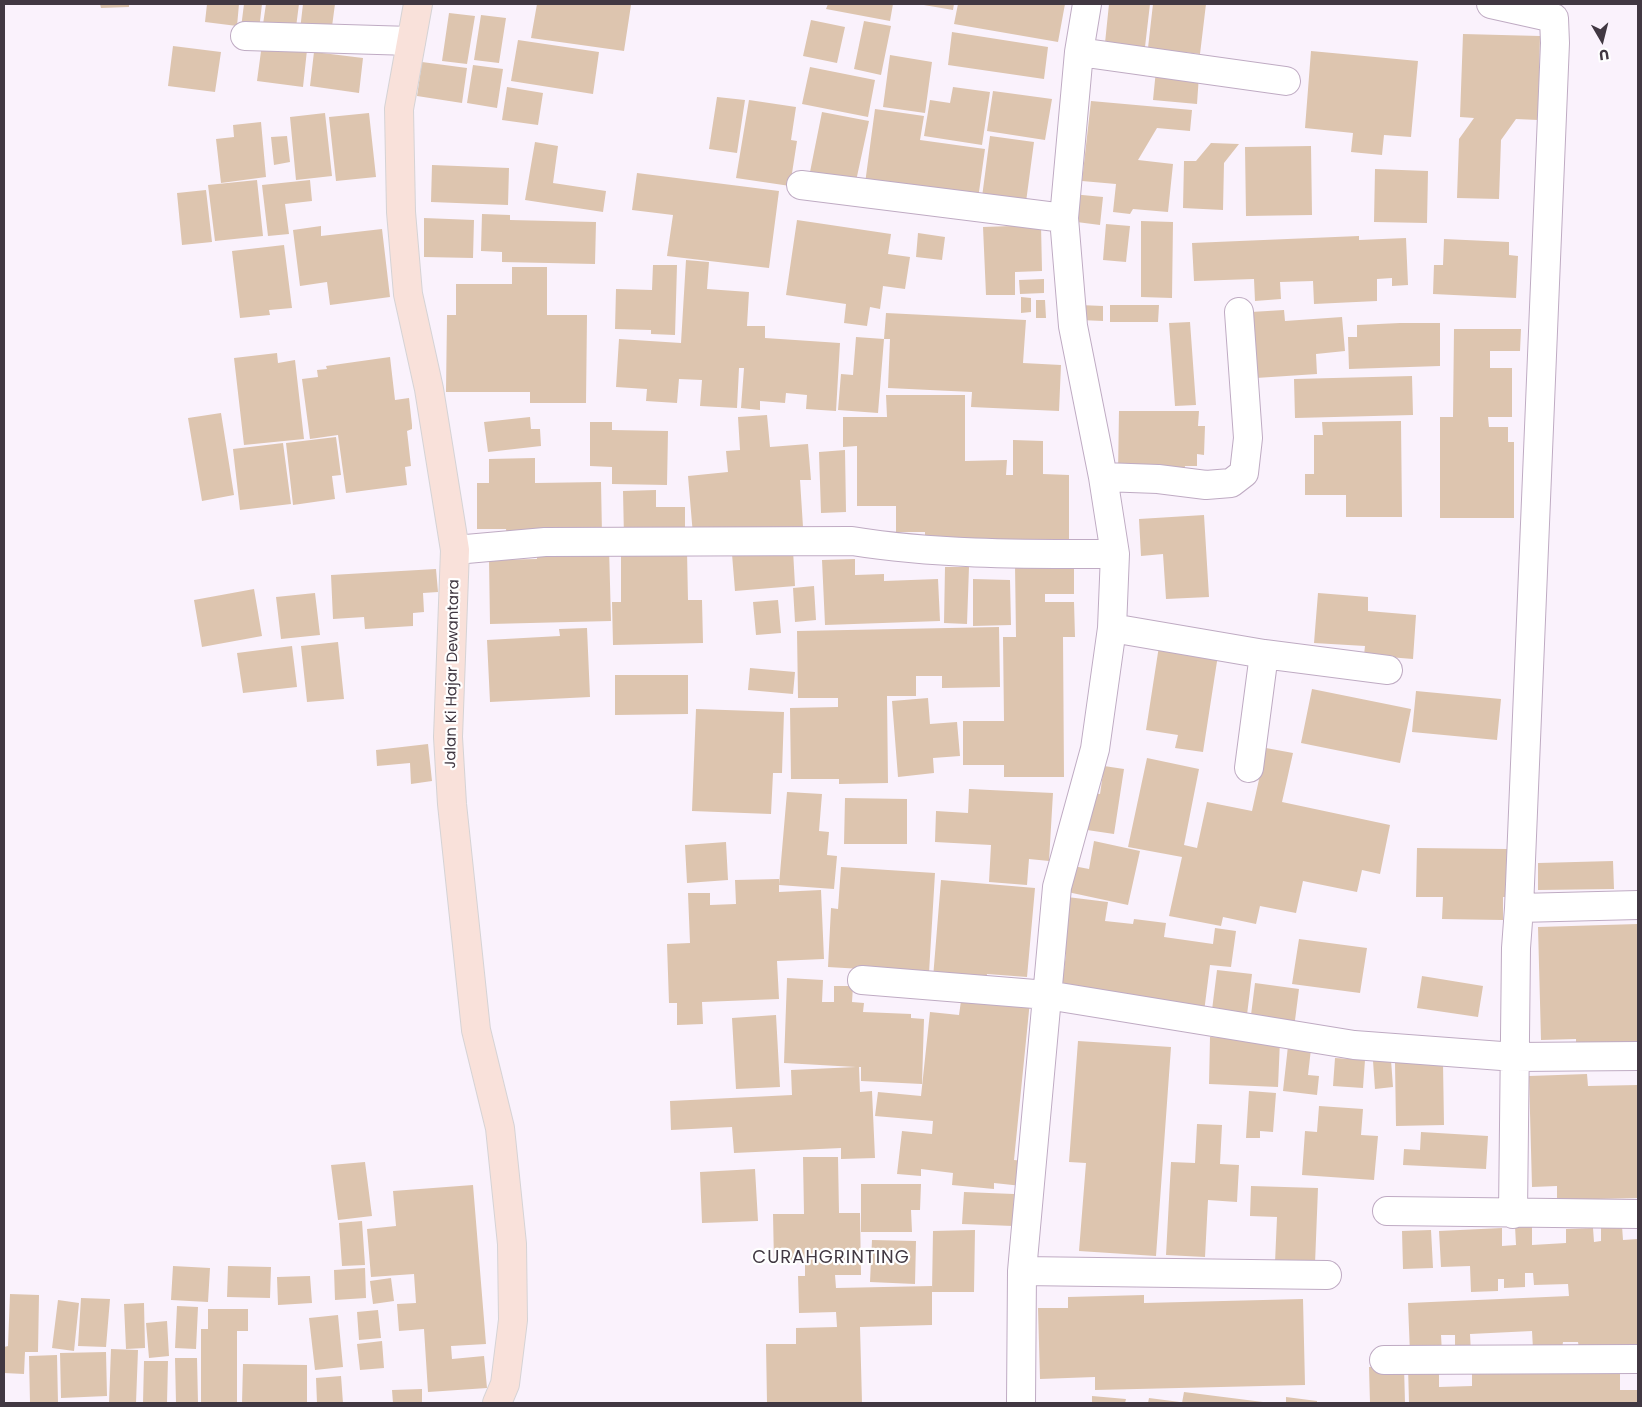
<!DOCTYPE html>
<style>
body{margin:0}
#map{position:relative;width:1642px;height:1407px;overflow:hidden;background:#faf2fc;font-family:Poppins,sans-serif}
canvas{display:block}
.frame{position:absolute;inset:0;border:5px solid #413842;pointer-events:none}
.north{position:absolute;left:1577px;top:15px;width:50px;height:50px;-webkit-text-stroke:4px #fff;paint-order:stroke;rotate:172deg;font-size:14px;font-weight:700;line-height:20px;text-align:center;color:#413842}
.north::after{content:'';display:block;margin:auto;width:18px;height:22px;background:#413842;clip-path:polygon(50% 0,100% 100%,50% 72%,0 100%)}
</style>
<div id="map">
<canvas width="1642" height="1407"></canvas>
<div class="frame"></div>
<div class="north">U</div>
</div>
<script>
const ctx = document.querySelector('canvas').getContext('2d');
ctx.lineJoin = 'round';
function fillPath(path, color) { ctx.fillStyle = color; ctx.fill(path, 'evenodd'); }
function trace(path, color, width, dash) { ctx.strokeStyle = color; ctx.lineWidth = width; ctx.lineCap = dash ? 'butt' : 'round'; ctx.setLineDash(dash || []); ctx.stroke(path); }
function drawText(font, color, halo, rows, align = 'center') {
  ctx.font = font + ' Poppins,sans-serif'; ctx.lineWidth = 4.5; ctx.setLineDash([]); ctx.textBaseline = 'middle'; ctx.strokeStyle = halo; ctx.fillStyle = color; for (const [text, x, y, turn = 0] of rows) {
    ctx.save(); ctx.translate(x, y); ctx.rotate((+turn || 0) * Math.PI / 180); ctx.textAlign = isNaN(turn) ? turn : align; if (halo) ctx.strokeText(text, 0, 0); ctx.fillText(text, 0, 0); ctx.restore();
  }
}
const building = new Path2D(`
 M100,4h29v3l-28,1z
 M207,4h32l-2,22 -32,-4z
 M244,4h18l-3,26 -18,-2z
 M266,4h33l-4,31 -33,-4z
 M303,4h32l-4,30 -31,-4z
 M537,4l94,1 -7,46 -93,-13z
 M828,4h65l-3,17 -64,-12z
 M918,4h36l-1,6z
 M958,4h107l-7,38 -104,-18z
 M1109,4h41l-5,43 -40,-4z
 M1153,4h53l-6,50 -52,-6z
 M449,13l26,3 -8,48 -25,-3z
 M481,15l25,3 -7,45 -25,-3z
 M811,20l34,7 -8,36 -34,-7z
 M864,21l27,5 -10,49 -27,-6z
 M952,32l96,15 -4,32 -96,-14z
 M1463,34l77,2 -2,84 -22,-1 -15,21 -2,59 -42,-1 2,-59 15,-21 -14,-1z
 M518,40l81,12 -6,42 -82,-13z
 M262,44l45,6 -4,37 -46,-6z
 M173,46l48,6 -6,40 -47,-6z
 M1311,51l107,10 -7,76 -27,-2 -2,20 -31,-3 2,-19 -48,-5z
 M314,52l49,6 -4,35 -49,-7z
 M890,55l42,7 -7,51 -42,-6z
 M422,62l45,6 -5,35 -45,-7z
 M473,65l30,4 -6,39 -30,-5z
 M810,67l65,13 -7,37 -66,-13z
 M1156,70l43,5 -2,29 -44,-4z
 M507,87l36,6 -5,32 -36,-5z
 M953,87l37,5 -8,53 -58,-9 6,-36 20,3z
 M993,91l59,8 -7,41 -58,-9z
 M717,97l28,3 -8,53 -28,-4z
 M749,100l47,7 -5,33 6,1 -7,45 -54,-8z
 M1091,101l101,9 -2,21 -33,-3 -19,32 35,4 -5,48 -35,-3 -3,5 -17,-2 3,-28 -34,-3z
 M875,109l49,7 -4,24 65,9 -7,50 -114,-8z
 M822,112l47,9 -13,60 -46,-9z
 M325,113l7,63 -36,4 -6,-63z
 M369,113l7,64 -40,4 -7,-64z
 M261,122l5,55 -45,6 -5,-44 18,-2 -1,-12z
 M287,136l3,26 -16,3 -3,-28z
 M990,136l44,6 -8,60 -44,-5z
 M535,142l23,4 -5,37 53,8 -3,21 -78,-12z
 M1211,143l28,1 -15,19 -1,47 -40,-2 1,-47h12z
 M1311,146l1,69 -66,1 -1,-69z
 M432,165l77,3 -1,37 -77,-3z
 M1375,169l53,2 -1,52 -53,-1z
 M637,173l142,18 -10,77 -102,-12 6,-41 -41,-5z
 M257,180l6,56 -48,5 -7,-56z
 M310,180l2,21 -27,3 4,30 -21,2 -6,-51z
 M206,190l6,52 -30,3 -5,-52z
 M1072,194l31,3 -3,28 -31,-4z
 M482,214l28,1v5l86,2 -1,42 -93,-2v-10l-21,-1z
 M424,218l50,2 -1,38 -49,-1z
 M797,220l94,14 -3,20 22,3 -5,32 -22,-3 -3,23 -10,-2 -3,19 -23,-3 2,-19 -60,-9z
 M1141,221l32,1 -1,76 -31,-1z
 M1106,224l24,2 -4,36 -23,-2z
 M1041,225l1,46 -27,1v23h-29l-3,-68z
 M321,226v10l61,-7 8,68 -60,8 -3,-23 -27,4 -7,-56z
 M918,233l27,4 -3,23 -26,-3z
 M1359,236v4l47,-2 2,47 -16,1v-8l-15,1v22l-63,3 -1,-23 -33,1 1,17 -26,2 -1,-22 -60,2 -2,-38z
 M1444,239l65,3v13l9,1 -2,42 -83,-4 1,-29h9z
 M284,245l8,63 -23,2 1,5 -30,3 -8,-67z
 M686,260l23,2 -2,27 42,3 -2,34h18v12l75,5 -4,68 -30,-2 1,-14 -21,-2 -1,10 -25,-2v9l-19,-2 3,-40h-5l-2,40 -37,-2 2,-26 -23,-1 -2,24 -31,-2 1,-12 -31,-2 3,-48 62,4z
 M653,265h24l-2,70 -24,-1v-4l-36,-1 1,-40 36,1z
 M512,267h35v48h40l-1,88h-56v-11h-84l1,-77h9v-31h56z
 M1044,279v14l-24,1 -1,-14z
 M1021,297l10,1v14l-10,1z
 M1036,300h9l1,18h-10z
 M1080,305l23,1v15l-23,-1z
 M1110,305h49l-1,17h-48z
 M1284,310l1,11 57,-4 3,34 -29,3 1,20 -61,4 -5,-66z
 M886,313l140,7 -3,43 38,2 -2,46 -88,-4 1,-15 -84,-4 2,-49h-6z
 M1190,322l6,83 -21,1 -6,-83z
 M1400,323h40v43l-91,3 -1,-32h9v-12z
 M1454,329h67l-1,22h-30v17h22v49h-24l1,10h19v15h6v76h-74v-101h13z
 M856,337l28,2 -6,74 -40,-3 3,-36 12,1z
 M277,353l1,10 17,-3 9,79 -60,6 -10,-87z
 M390,357l5,43 14,-2 3,27v4l-5,2 4,35 -6,1 2,18 -61,8 -8,-58 -28,4 -8,-60 16,-2 -1,-7 10,-1 -1,-3z
 M1412,376l1,39 -118,3 -1,-39z
 M886,395h79v66l42,-1 -1,15h7v-35l30,1v33l26,1v72l-144,-1v-14h-29v-26h-39v-60l-14,1v-30h44z
 M1119,411h80l-1,15h7l-1,29 -7,-1v12h-12l-1,8h-66z
 M221,413l13,82 -32,6 -14,-83z
 M767,415l3,32 38,-3 3,36h-11l3,47 -110,8 -5,-59 40,-4 -2,-21 14,-1 -2,-33z
 M530,417l1,12h9l1,17 -53,6 -4,-30z
 M1401,421l1,96h-56v-22h-41v-21h9v-39h9l-1,-13z
 M590,422h22v8l56,1 -1,54 -55,-1v-17l-22,-1z
 M336,437l5,38 -9,1 3,23 -42,6 -7,-62z
 M283,443l8,61 -51,6 -7,-61z
 M845,450l1,62 -25,1 -2,-61z
 M535,458v25l66,-1 1,53 -95,1 -1,-7h-29v-46h12v-24z
 M656,490v17h29v30l-61,1 -1,-47z
 M1204,515l5,82 -43,2 -3,-45 -22,2 -2,-37z
 M609,547l2,74 -121,3 -1,-64 48,-1v-11z
 M793,550l2,36 -60,5 -3,-37z
 M687,551l1,49h14l1,43 -90,2 -1,-43h9v-50z
 M855,559v16l29,-1v7l54,-2 2,42 -115,4 -3,-65z
 M1074,564v30h-29v8h29l1,35h-12l1,140h-60v-12h-41v-44h41l-1,-84h13l-1,-72z
 M945,567h24l-2,57 -23,-1z
 M436,569l2,23 -15,1 1,19 -11,1v13l-48,3 -1,-12 -31,2 -2,-44z
 M973,579l37,1 1,45 -38,1z
 M814,586l2,34 -21,2 -2,-34z
 M254,589l8,47 -60,11 -8,-47z
 M315,593l5,42 -39,4 -5,-42z
 M1318,593l50,4v14l48,4 -3,44 -49,-4 1,-9 -51,-3z
 M778,600l3,33 -25,2 -3,-33z
 M999,627l1,60 -58,1v-12h-26v20h-29l1,87 -49,1v-5h-48l-1,-71 48,-1v-9h-40l-1,-67z
 M587,628l3,69 -100,5 -3,-62 73,-4 -1,-7z
 M338,642l6,57 -37,3 -6,-56z
 M292,646l5,41 -54,6 -6,-40z
 M1159,646l59,9 -15,97 -28,-4 3,-13 -32,-5z
 M750,668l45,4 -2,22 -45,-4z
 M615,675h73v39l-73,1z
 M1312,689l99,20 -11,54 -99,-20z
 M1416,691l85,8 -4,41 -85,-8z
 M928,698l2,26 27,-2 3,34 -27,2 1,15 -36,4 -6,-76z
 M696,709l88,3 -2,61h-9l-2,41 -79,-3z
 M428,744l4,37 -21,3 -1,-21 -33,3 -1,-16z
 M1266,748l27,5 -11,49 108,23 -10,49 -18,-4 -5,22 -54,-11 -7,32 -36,-7 -4,18 -33,-7 -2,9 -52,-10 13,-59 -54,-10 19,-89 52,11 -15,76 13,3 10,-46 45,9z
 M1104,766l20,3 -10,65 -27,-4 5,-37 8,1z
 M969,789l84,4 -4,68 -20,-2 -2,26 -38,-3 2,-37 -56,-3 1,-31 32,2z
 M787,792l35,2 -3,37 10,1 -2,23 10,1 -3,33 -55,-4z
 M845,798l62,1v45h-63z
 M1094,841l46,10 -12,54 -65,-14 5,-26 21,4z
 M726,842l2,38 -41,3 -2,-38z
 M1417,848l90,1 -1,48h-3v23l-61,-1 1,-22h-27z
 M1613,861l1,28 -76,1v-27z
 M841,867l94,6 -6,100 -101,-6 3,-59 7,1z
 M779,879v13l42,-2 3,69 -47,2 2,38 -77,3 1,22 -26,1v-22h-8l-2,-59 23,-1 -2,-50h22v12l26,-1 -1,-24z
 M941,880l94,8 -8,89 -40,-3 -1,8 -53,-4z
 M1059,896l49,6 -3,19 28,3 1,-5 32,4 -2,14 49,7 2,-16 21,3 -5,36 -21,-2 -6,47 -143,-19 5,-39 -8,-1z
 M1638,924v123l-62,2v-10l-35,1 -3,-113z
 M1299,939l68,9 -7,45 -68,-9z
 M1217,970l35,4 -6,49 -35,-5z
 M1422,976l61,10 -5,31 -61,-9z
 M787,978l36,2 -1,22h12v-16h19l-1,16 12,1 -1,9 48,2v4l13,1 -2,65 -61,-3v-14h-2l1,25 12,-1 3,67 -34,1v-11l-107,5 -2,-26 -61,3 -1,-29 122,-6 -1,-25 65,-3 -72,-4z
 M1255,983l44,6 -5,39 -44,-5z
 M962,994l68,7 -16,159 10,1 -2,25 -28,-3v6l-42,-4 1,-12 -32,-4v7l-24,-2 5,-43 30,3 1,-13 -58,-5 3,-24 43,4 9,-84 29,3z
 M776,1015l4,72 -44,2 -4,-71z
 M1210,1037l70,3 -2,47 -69,-3z
 M1078,1041l93,6 -15,209 -77,-5 7,-88 -17,-1z
 M1288,1046l23,3 -3,26 11,1 -2,19 -34,-4z
 M1335,1058l30,2 -2,28 -30,-2z
 M1391,1060l2,27 -18,2 -2,-28z
 M1395,1063h48l1,62 -48,1z
 M1587,1074l1,12 50,-1v113l-81,2v-14l-25,1 -3,-111z
 M1249,1091l27,2 -3,39 -13,-1v7h-14z
 M1319,1106l44,3 -2,26 17,1 -4,44 -72,-5 3,-44 12,1z
 M1197,1124l25,1 -2,39 19,1 -2,37 -29,-2 -3,57 -39,-2 5,-93 24,1z
 M1421,1132l67,4 -2,33 -83,-4 1,-16 16,1z
 M803,1157h35l1,56h21l1,62h-26l1,13 96,-2v39l-72,2 2,76h-95l-1,-59h30v-16l41,-1 -1,-15 -37,1 -1,-37h7v-14l-31,1 -1,-49h31z
 M365,1162l7,54 -34,4 -7,-55z
 M755,1169l3,52 -56,2 -2,-51z
 M861,1184h60l-1,26h-9l1,22h-51z
 M473,1185l13,159 -35,2 1,13 32,-3 3,32 -59,4 -4,-63 -25,2 -2,-27 19,-1 -2,-29 -43,3 -4,-48 29,-3 -3,-35z
 M1251,1186l67,2 -3,76 -40,-1 2,-46 -27,-1z
 M964,1192l50,2 -1,32 -51,-2z
 M362,1221l3,44 -23,1 -3,-43z
 M1532,1225v20l34,-2v-14l27,-1 1,14 7,-1v-14l21,-1 1,14 15,-1v112l-59,-3 -1,-6h-15l-1,6 -29,1 -1,-18 -62,3 1,20h-16v-19h-14l1,18 -32,1 -2,-51 161,-7 -1,-12 -34,1 -1,-12h-8v14l-21,1v-9h-6v12l-27,1 -1,-26 -29,1 -2,-36 63,-3v18l14,-1 -1,-19z
 M975,1230l-1,62h-42l1,-61z
 M1431,1230l2,38 -30,1 -1,-38z
 M872,1240l44,1 -1,43 -45,-2z
 M173,1266l37,2 -2,34 -37,-2z
 M228,1266l43,1 -1,31 -43,-1z
 M365,1268l1,30 -31,2 -1,-30z
 M310,1276l2,27 -34,2 -1,-28z
 M391,1278l3,23 -21,3 -3,-23z
 M10,1294l29,1 -1,57h-13l-1,22 -20,-1v-26l4,-1z
 M1144,1295v8l159,-4 2,86 -210,5v-13l-55,2 -2,-71h30v-11z
 M81,1298l29,1 -4,48 -28,-1z
 M58,1300l21,3 -5,48 -22,-3z
 M144,1303l1,45 -19,1 -2,-45z
 M177,1306l21,1 -2,42 -21,-1z
 M208,1309h40v22h-11v72h-36v-74h7z
 M378,1310l3,28 -22,2 -2,-28z
 M338,1315l5,52 -28,3 -6,-52z
 M167,1321l2,35 -20,2 -3,-35z
 M382,1341l2,27 -24,2 -3,-26z
 M111,1349l27,1 -2,53h-27z
 M106,1352l1,44 -46,2 -1,-45z
 M57,1355l1,48h-28l-1,-47z
 M175,1358h22l1,45h-22z
 M144,1361h24l-1,42h-24z
 M243,1364l64,1v38h-65z
 M1439,1365v22l33,-1v-14l148,-2v20h18v13h-229l-1,-37z
 M1404,1366l1,37h-35l-1,-36z
 M341,1376l2,27h-26l-1,-25z
 M422,1389v14h-29l-1,-13z
 M1184,1392l79,10v1h-81z
 M1092,1396l34,3 -1,4h-33z
 M1286,1397l31,4v2h-31z
 M1149,1398l31,4v1h-32z`);
const minor = new Path2D(`
 M1491,4l63,14 1,25 -36,865
 M245,36l166,5
 M1079,52l207,29
 M801,185l263,33
 M1103,477l55,2 48,6 25,-2 13,-10 4,-35 -9,-126
 M455,550l90,-8 307,-1c87,14 175,13 263,13
 M1112,628l152,26 124,16
 M1249,768l15,-114
 M862,980l185,15 307,50 161,12 123,-1
 M1387,1211l251,3
 M1513,1214l3,-266 3,-40 119,-3
 M1022,1271l305,4
 M1384,1360l254,-1
 M1021,1403l1,-132 35,-384 38,-138 17,-121 3,-74 -12,-77 -30,-151 -9,-108 15,-166 8,-48`);
const major = new Path2D(`
 M418,4l-19,105 2,103 7,82 21,95 26,161 -7,187 4,67 24,226 24,98 12,116 1,76 -8,64 -8,19`);
const streetNames = [
 ["Jalan Ki Hajar Dewantara",453,674,-89]
];
const quarterNames = [
 ["CURAHGRINTING",831,1258]
];
fillPath(building, '#ddc5af');
trace(minor, '#bfabc3', 30);
trace(major, '#d5d3d5', 30);
trace(minor, '#fff', 28);
trace(major, '#f9e1da', 28);
drawText('15px', '#413842', '#fff', streetNames);
ctx.letterSpacing = '1px';
drawText('18px', '#413842', '#fff', quarterNames);
ctx.letterSpacing = '0px';
</script>
